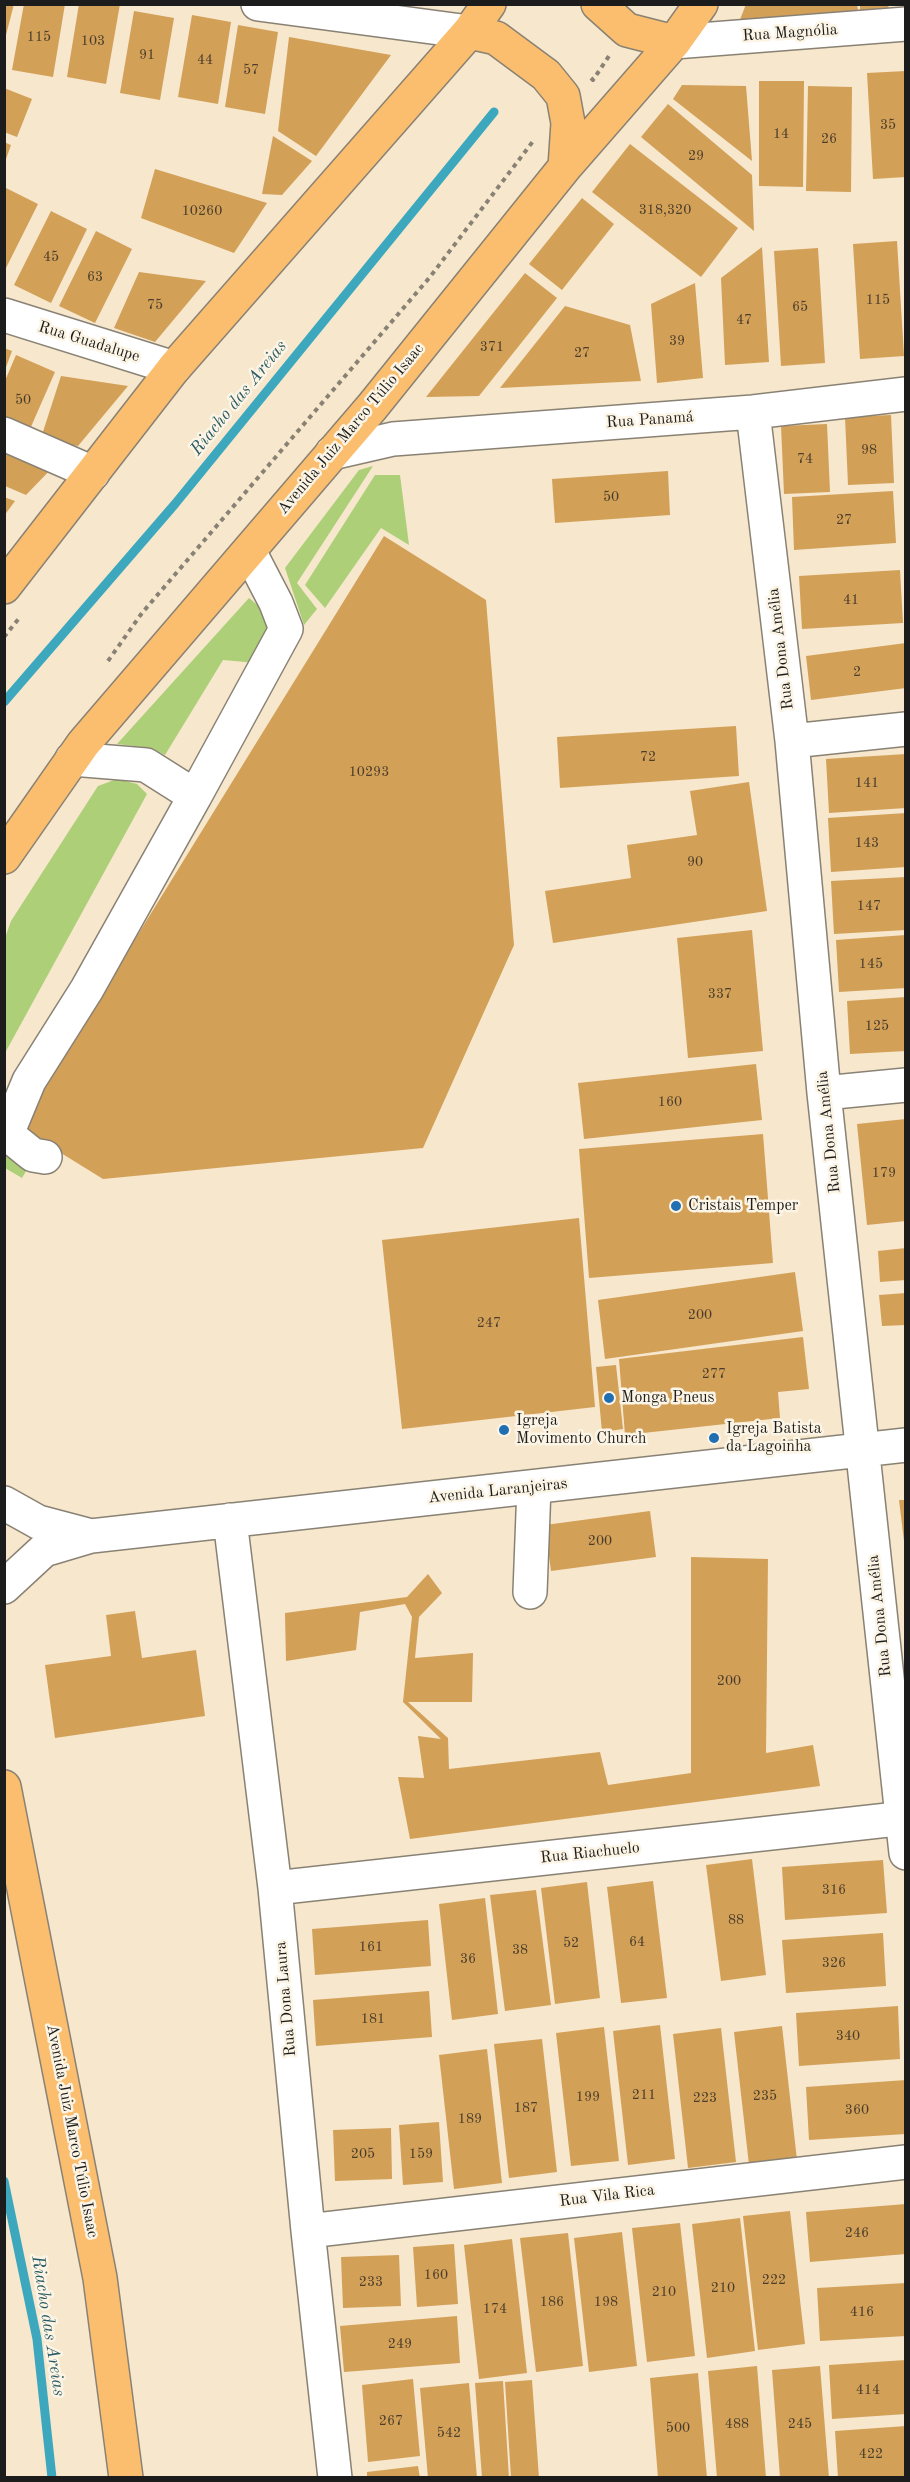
<!DOCTYPE html>
<meta charset="utf-8">
<style>
body{margin:0}
#map{position:relative;width:910px;height:2482px;overflow:hidden;background:#f6e7cd;font-family:"Old Standard TT",serif}
canvas{display:block}
.frame{position:absolute;inset:0;border:6px solid #1c1c1c;pointer-events:none}
</style>
<div id="map">
<canvas width="910" height="2482"></canvas>
<div class="frame"></div>
</div>
<script>
const ctx = document.querySelector('canvas').getContext('2d');
ctx.lineJoin = 'round';
function fillPath(path, color) { ctx.fillStyle = color; ctx.fill(path, 'evenodd'); }
function trace(path, color, width, dash) { ctx.strokeStyle = color; ctx.lineWidth = width; ctx.lineCap = dash ? 'butt' : 'round'; ctx.setLineDash(dash || []); ctx.stroke(path); }
function drawText(font, color, halo, rows, align = 'center') {
  ctx.font = font + ' "Old Standard TT",serif'; ctx.lineWidth = 5; ctx.setLineDash([]); ctx.textBaseline = 'middle'; ctx.strokeStyle = halo; ctx.fillStyle = color; for (const [text, x, y, turn = 0] of rows) {
    ctx.save(); ctx.translate(x, y); ctx.rotate((+turn || 0) * Math.PI / 180); ctx.textAlign = isNaN(turn) ? turn : align; if (halo) ctx.strokeText(text, 0, 0); ctx.fillText(text, 0, 0); ctx.restore();
  }
}
const green = new Path2D(`
 M373,466l-76,117 20,26 -13,16 -19,-57 74,-98z
 M375,475h25l9,70 -28,-17 -56,80 -20,-23z
 M249,598l24,20 -16,45 -34,-3 -58,95 -13,-7 -35,-4z
 M117,779l20,5 10,10 -142,259v-115l6,-17 87,-135z
 M4,1149l25,17 -7,12 -17,-10z`);
const stream = new Path2D(`
 M4,702l171,-198 319,-392
 M4,2181l33,158 15,139`);
const building = new Path2D(`
 M4,4h10l-9,35h-1z
 M24,4h41l-12,73 -41,-7z
 M79,4h41l-14,80 -39,-7z
 M746,4h111l2,13 -121,8z
 M860,4h28l1,6 -29,2z
 M134,11l40,7 -14,82 -40,-7z
 M192,15l39,7 -13,82 -40,-7z
 M238,25l40,7 -13,82 -40,-7z
 M289,37l102,18 -75,101 -38,-25z
 M906,71v106l-33,2 -6,-106z
 M759,81h45l-1,106 -44,-1z
 M682,85l64,1 6,75 -79,-62z
 M808,86l44,1 -1,105 -45,-1z
 M4,88l28,11 -15,38 -13,-5z
 M668,104l84,71 2,56 -113,-94z
 M273,136l39,25 -30,34 -20,-1z
 M4,142l7,3 -6,17h-1z
 M630,144l108,84 -37,49 -109,-85z
 M155,169l112,34 -33,50 -93,-35z
 M4,187l34,17 -34,68z
 M582,198l32,26 -52,66 -33,-26z
 M51,211l36,18 -36,74 -37,-18z
 M96,231l36,18 -37,74 -36,-17z
 M897,241l7,115 -44,3 -7,-115z
 M762,247l7,115 -44,3 -4,-87z
 M818,248l7,115 -44,3 -7,-115z
 M139,272l67,9 -51,61 -41,-14z
 M525,273l32,25 -78,98 -53,1z
 M695,283l8,95 -46,5 -6,-79z
 M565,306l65,19 11,56 -141,7z
 M4,348l8,3 -7,19h-1z
 M16,355l39,17 -25,57 -26,-11v-35z
 M61,376l67,10 -50,60 -38,-5z
 M891,415l3,68 -46,2 -3,-68z
 M827,424l3,68 -46,2 -3,-68z
 M5,444l51,20 -30,31 -21,-9z
 M668,471l2,44 -115,8 -3,-44z
 M893,491l3,52 -102,7 -2,-53z
 M4,497l11,4 -11,15z
 M384,536l102,64 28,345 -91,203 -320,31 -84,-52z
 M900,570l3,53 -101,6 -3,-53z
 M906,643v45l-95,12 -5,-44z
 M736,726l3,50 -179,12 -3,-51z
 M906,754v54l-77,5 -3,-54z
 M749,782l18,129 -214,32 -8,-52 86,-13 -4,-33 70,-10 -7,-44z
 M906,813v54l-75,5 -3,-54z
 M906,877v53l-72,4 -3,-53z
 M752,930l11,121 -75,7 -11,-120z
 M906,935v53l-67,4 -3,-52z
 M906,997v54l-56,3 -3,-53z
 M756,1064l6,56 -178,19 -6,-56z
 M906,1119v102l-39,4 -10,-101z
 M763,1134l10,129 -184,15 -10,-129z
 M579,1218l16,189 -193,22 -20,-189z
 M906,1248v32l-26,2 -2,-31z
 M795,1272l8,59 -198,28 -7,-59z
 M906,1293v32l-24,1 -3,-31z
 M803,1337l6,52 -31,3 2,26 -155,17 -6,-76z
 M616,1365l7,64 -21,3 -6,-65z
 M899,1500h7v41h-2z
 M650,1511l6,46 -105,14 -6,-46z
 M691,1557l77,2 -2,194 47,-8 7,41 -410,53 -12,-62 26,1 -6,-42 23,3 -38,-37 9,-85 -7,-13 -45,8 -4,38 -70,11 -1,-48 122,-16 21,-23 14,19 -23,24 -4,41 58,-5 -1,49h-64l40,36 1,31 151,-17 8,33 83,-12z
 M135,1611l7,47 54,-8 9,66 -150,22 -10,-73 66,-9 -5,-41z
 M752,1859l14,116 -45,6 -15,-116z
 M883,1860l4,53 -102,7 -3,-53z
 M653,1881l14,117 -46,5 -14,-116z
 M587,1882l13,116 -45,6 -14,-116z
 M536,1890l15,115 -46,6 -15,-116z
 M485,1898l13,116 -46,6 -13,-116z
 M428,1920l3,46 -116,9 -3,-46z
 M883,1933l3,53 -100,7 -4,-53z
 M429,1991l3,46 -116,9 -3,-46z
 M898,2006l2,53 -101,7 -3,-53z
 M660,2025l15,134 -47,6 -15,-134z
 M782,2026l15,134 -48,5 -15,-133z
 M604,2027l15,134 -48,5 -15,-133z
 M721,2028l15,134 -48,6 -15,-134z
 M542,2039l15,133 -48,6 -15,-134z
 M487,2049l15,134 -48,6 -15,-134z
 M906,2080v54l-97,6 -3,-53z
 M439,2122l4,60 -40,3 -4,-60z
 M391,2128l1,51 -57,2 -2,-51z
 M906,2204v50l-96,8 -4,-50z
 M790,2211l15,133 -47,6 -15,-134z
 M740,2218l15,133 -48,7 -15,-134z
 M680,2223l15,133 -48,6 -15,-134z
 M622,2232l15,134 -48,6 -15,-134z
 M568,2233l15,133 -47,6 -16,-134z
 M512,2239l15,134 -48,6 -15,-134z
 M454,2244l4,60 -41,3 -4,-60z
 M399,2255l2,51 -58,2 -2,-51z
 M906,2283v53l-86,5 -3,-53z
 M457,2316l3,47 -116,9 -4,-46z
 M906,2360v54l-74,5 -3,-54z
 M757,2366l9,112h-49l-9,-107z
 M820,2366l9,112h-49l-8,-108z
 M698,2373l9,105h-49l-8,-100z
 M413,2379l7,77 -52,6 -6,-77z
 M532,2380l7,98h-28l-6,-96z
 M503,2381l6,97h-27l-7,-95z
 M469,2383l8,95h-49l-8,-90z
 M906,2426v52h-68l-3,-47z
 M418,2466l2,12h-53v-6z`);
const path = new Path2D(`
 M591,78l2,2 16,-24
 M4,637l16,-20
 M108,661l34,-48 288,-336 104,-137`);
const minor = new Path2D(`
 M258,4l211,28
 M674,42l232,-18
 M4,315l170,53
 M753,412l39,329 32,352 82,760
 M4,434l89,39
 M332,453l61,-14 360,-27 153,-18
 M792,741l114,-12
 M195,796l91,-167 -10,-26 -27,-52
 M824,1093l82,-8
 M45,1157l-12,-2 -26,-21 22,-53 58,-92 108,-193 -49,-31 -74,-6
 M4,1503l34,19 53,14
 M230,1520l45,368 33,343 27,247
 M4,1587l40,-37 47,-14 815,-91
 M530,1592l4,-105
 M275,1888l631,-70
 M308,2231l598,-69`);
const major = new Path2D(`
 M598,4l29,26 47,12
 M469,32l27,6 50,37 17,21 5,27 -3,44
 M4,587l170,-219 295,-336 20,-28
 M4,857l79,-113 289,-337 193,-240 109,-125 27,-38
 M4,1787l96,491 26,200`);
const markers = [
 [676,1206,6,"#1f6fb2"],
 [609,1398,6,"#1f6fb2"],
 [504,1430,6,"#1f6fb2"],
 [714,1438,6,"#1f6fb2"]
];
const numberNames = [
 ["115",39,37],
 ["103",93,41],
 ["91",147,55],
 ["44",205,60],
 ["57",251,70],
 ["35",888,125],
 ["14",781,134],
 ["26",829,139],
 ["29",696,156],
 ["318,320",665,210],
 ["10260",202,211],
 ["45",51,257],
 ["63",95,277],
 ["115",878,300],
 ["75",155,305],
 ["65",800,307],
 ["47",744,320],
 ["39",677,341],
 ["371",492,347],
 ["27",582,353],
 ["50",23,400],
 ["98",869,450],
 ["74",805,459],
 ["50",611,497],
 ["27",844,520],
 ["41",851,600],
 ["2",857,672],
 ["72",648,757],
 ["10293",369,772],
 ["141",867,783],
 ["143",867,843],
 ["90",695,862],
 ["147",869,906],
 ["145",871,964],
 ["337",720,994],
 ["125",877,1026],
 ["160",670,1102],
 ["179",884,1173],
 ["200",700,1315],
 ["247",489,1323],
 ["277",714,1374],
 ["200",600,1541],
 ["200",729,1681],
 ["316",834,1890],
 ["88",736,1920],
 ["64",637,1942],
 ["52",571,1943],
 ["161",371,1947],
 ["38",520,1950],
 ["36",468,1959],
 ["326",834,1963],
 ["181",373,2019],
 ["340",848,2036],
 ["211",644,2095],
 ["235",765,2096],
 ["199",588,2097],
 ["223",705,2098],
 ["187",526,2108],
 ["360",857,2110],
 ["189",470,2119],
 ["205",363,2154],
 ["159",421,2154],
 ["246",857,2233],
 ["160",436,2275],
 ["222",774,2280],
 ["233",371,2282],
 ["210",723,2288],
 ["210",664,2292],
 ["186",552,2302],
 ["198",606,2302],
 ["174",495,2309],
 ["416",862,2312],
 ["249",400,2344],
 ["414",868,2390],
 ["267",391,2421],
 ["488",737,2424],
 ["245",800,2424],
 ["500",678,2428],
 ["542",449,2433],
 ["422",871,2454]
];
const streetNames = [
 ["Rua Magnólia",790,33,-4],
 ["Rua Guadalupe",89,342,17],
 ["Rua Panamá",650,420,-4],
 ["Avenida Juiz Marco Túlio Isaac",351,429,-50],
 ["Rua Dona Amélia",781,649,-97],
 ["Rua Dona Amélia",829,1132,-96],
 ["Avenida Laranjeiras",498,1491,-6],
 ["Rua Dona Amélia",880,1616,-96],
 ["Rua Riachuelo",590,1853,-6],
 ["Rua Dona Laura",286,1999,-95],
 ["Avenida Juiz Marco Túlio Isaac",72,2131,79],
 ["Rua Vila Rica",607,2196,-7]
];
const poiNames = [
 ["Cristais Temper",688,1206],
 ["Monga Pneus",621,1398],
 ["Igreja",516,1421],
 ["Movimento Church",516,1439],
 ["Igreja Batista",726,1429],
 ["da Lagoinha",726,1447]
];
const waterNames = [
 ["Riacho das Areias",239,398,-51],
 ["Riacho das Areias",48,2326,81]
];
fillPath(green, '#accf78');
trace(stream, '#3da8bd', 9);
fillPath(building, '#d3a058');
trace(minor, '#898274', 36);
trace(major, '#898274', 36);
trace(path, '#898274', 4, [4.5, 4.5]);
trace(minor, '#fff', 33);
trace(major, '#fbbd6e', 33);
for (const [x, y, r, color] of markers) { const dot = new Path2D(); dot.arc(x, y, r, 0, 2 * Math.PI); ctx.fillStyle = color; ctx.fill(dot); trace(dot, '#fcf5e5', 2); }
drawText('14px', '#4a3d2b', null, numberNames);
drawText('16px', '#1c1c1c', '#fcf5e5', streetNames);
drawText('16px', '#1c1c1c', '#fcf5e5', poiNames, 'left');
drawText('italic 18px', '#2b5b64', '#fcf5e5', waterNames);
</script>
